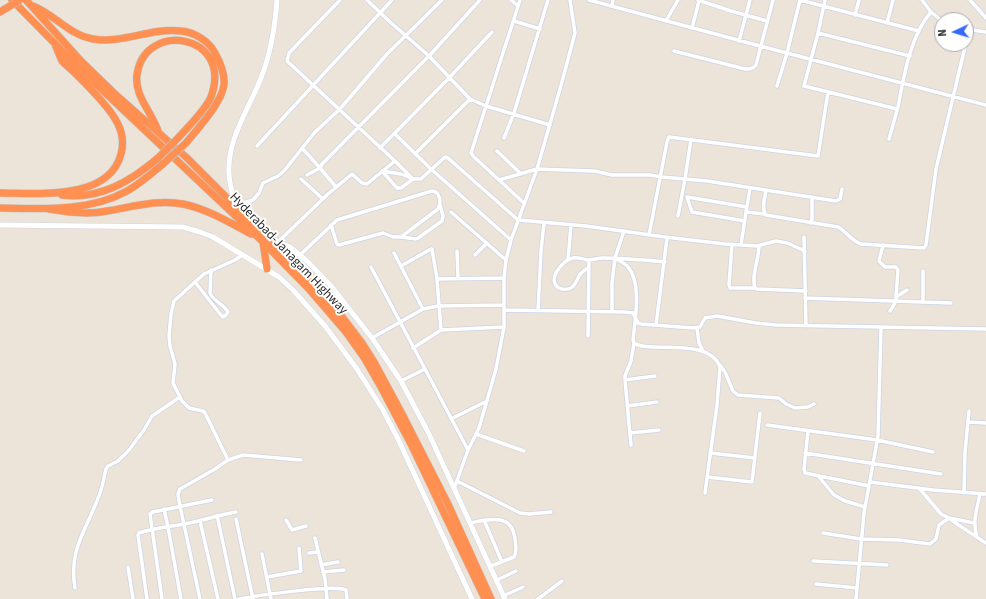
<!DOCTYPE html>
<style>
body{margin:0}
#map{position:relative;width:986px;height:599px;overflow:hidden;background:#ece3d9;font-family:"Source Sans 3",sans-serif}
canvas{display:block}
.north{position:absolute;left:934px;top:12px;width:40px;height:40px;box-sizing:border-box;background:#fff;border:1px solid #a9a9a9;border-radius:50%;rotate:266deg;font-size:11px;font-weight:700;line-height:16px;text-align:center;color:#292929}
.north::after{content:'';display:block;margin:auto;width:14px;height:18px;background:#3468ff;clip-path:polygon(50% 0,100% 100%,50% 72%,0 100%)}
</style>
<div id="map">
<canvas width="986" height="599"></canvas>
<div class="north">N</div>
</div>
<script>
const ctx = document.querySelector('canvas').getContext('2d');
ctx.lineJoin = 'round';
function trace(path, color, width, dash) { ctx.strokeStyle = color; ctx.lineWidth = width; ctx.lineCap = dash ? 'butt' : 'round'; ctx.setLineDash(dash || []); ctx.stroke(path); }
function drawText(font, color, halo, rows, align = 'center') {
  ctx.font = font + ' "Source Sans 3",sans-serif'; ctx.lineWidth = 4; ctx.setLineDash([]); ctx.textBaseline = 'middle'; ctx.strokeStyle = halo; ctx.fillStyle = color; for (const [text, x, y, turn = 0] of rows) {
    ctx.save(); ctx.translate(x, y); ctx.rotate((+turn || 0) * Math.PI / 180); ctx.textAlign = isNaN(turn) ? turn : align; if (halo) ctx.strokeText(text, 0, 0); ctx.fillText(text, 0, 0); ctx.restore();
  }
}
const street = new Path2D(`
 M340,0l-51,53 -2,8 108,100
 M367,0l22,21 40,35 41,43 16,7 64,19
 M511,0l7,6
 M520,0l-49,153 2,3 51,47
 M589,0l171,46 226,59
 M698,0l33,11 36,10
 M800,0l119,31
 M825,0l-7,33 -14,53 93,23
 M922,0l9,12 11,9
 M970,0l16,18
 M612,6l1,-6
 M855,15l4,-15
 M514,21l26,8
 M666,21l12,-21
 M887,23l6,-23
 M692,28l7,-27
 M966,29l20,3
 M818,33l92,23
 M739,41l11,-41
 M674,51l71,18c5,0 8,0 11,-4l17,-65
 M777,86l10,-33 13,-53
 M395,134l36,35 80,71
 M504,138l10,-25 34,-113
 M889,139c3,-11 6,-21 9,-32 6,-31 12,-71 33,-95
 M257,146l135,-146
 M302,148l18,20 -13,7
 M380,148l69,-70 43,-46
 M497,151l24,23
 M415,154l55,-55
 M382,171l15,17h4l12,-9
 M382,171l19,3 10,4
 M301,179l22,20
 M499,180l38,-11 57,2 18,4h38l12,2 45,4 129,20 4,-2 2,-10
 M336,187l-16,-19 2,-4 107,-108 51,-56
 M750,188l-4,24 18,2
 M766,190c-1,8 -5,19 0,25l72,12c9,5 12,13 23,17l63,4 2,-3 10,-76 33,-139
 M687,197l5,15 53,9
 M687,197l60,10
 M236,205l17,-5 6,-7 4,-10 15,-7 6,-5 31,-39 25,-23 47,-55 55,-54
 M451,212l55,48
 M678,216l7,-37 6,-40
 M811,223l1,-4v-22
 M649,235l18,-93 2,-5 149,19 10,-64
 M401,237l15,2 2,-1 24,-17 1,-5 -3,-11
 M804,237l2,89
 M278,242l50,-48 24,-20 10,9 5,1 28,-23 18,18h8l24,-22 3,1 70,62 68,6 79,11 60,7 32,2 19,-5 11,2 18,8
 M732,244l-3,41 1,3h25
 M741,245l5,-33
 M883,245l-4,16 6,6h11l2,3 -2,27v4l-6,10
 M759,246c0,13 -8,30 -4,42l2,1 49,2
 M457,251l1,27
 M394,253l29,56
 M300,255l37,-35 95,-29c9,1 9,12 6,18l-37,28h-8l-10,-4 -44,12 -2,-1 -6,-19
 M475,255l12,-12
 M615,258c4,3 10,5 13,9 14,16 7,53 5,73l1,3c6,4 14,4 21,4 20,1 57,-3 65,20l-3,38 -12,88
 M568,260l3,-35
 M401,266l30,-17h1l5,30
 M371,267l54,102
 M588,268c-3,2 -7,4 -9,8 -4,8 -6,15 -17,13 -18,-5 -1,-29 11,-31 5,-1 9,1 15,2 5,0 10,-2 15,-2 21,0 41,2 62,4
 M504,278l-67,1 4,51 63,-3
 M195,282l25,32 3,3 3,-2 2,-3c-4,-8 -15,-11 -18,-19l1,-23
 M896,297l11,-7
 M805,298l146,5
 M923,302v-31
 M504,310l120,2 9,1 5,10 3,1 52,4 7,-1 5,-9 12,-2 39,7 19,2 211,4
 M538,311l3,-60 3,-28
 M612,312v-29l3,-25 9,-27
 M656,325l11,-87
 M697,328l2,15 4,8
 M588,336l1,-76
 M372,338l51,-29 15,-3 65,-1
 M413,348l28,-18
 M720,365l5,7 8,19 5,4 41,3 7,6 9,4 13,-1 6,-3
 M625,380l30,-4
 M401,381l24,-12 43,81
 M627,406l30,-4
 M451,419l36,-18
 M968,422l18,1
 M767,425l110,15 56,12
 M808,431l-4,38 1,4 64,13
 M630,433l29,-3
 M476,434l48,17
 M631,445l-6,-65v-4l6,-15 3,-18
 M710,453l45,5
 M805,453l136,21
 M228,460l-23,-47 -2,-2 -14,-3 -7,-7 -9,-18 2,-19 -5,-18 -1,-10 2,-22 3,-13 30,-27 31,-14 7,-5
 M707,477l45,5 8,-69
 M819,477l15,18 11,6 20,6
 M457,481l63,32 9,1 22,-2
 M870,482l63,8 53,4
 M919,488l22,26 8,4 11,8 26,17
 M454,489l14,-39 11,-22 17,-59 8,-42v-49l2,-18 5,-20 26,-71 25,-87 13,-49 -5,-33
 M964,493l1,-41 4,-41
 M164,509l4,18 13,72
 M217,515l18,84
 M236,519l17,80
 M286,520l6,10 14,-4
 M484,520l18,42
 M200,521l18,78
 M470,523c20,-4 42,-10 45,16 1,6 2,13 -1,18l-23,9
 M823,533l38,6 38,1 31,4 6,-5 3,-14 10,-7 25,5
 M977,537c-5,-15 0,-28 3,-43
 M315,538l10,41 2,20
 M309,553l9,-1
 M262,554l9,45
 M813,561l74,4
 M321,565l17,-3
 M128,567l5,32
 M323,572l21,-2
 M267,577l34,-6 -2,-23
 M497,580l19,-9
 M816,584l41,4
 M75,588c-7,-40 13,-60 25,-95 3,-8 4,-16 6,-24l2,-3 10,-5 11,-11 15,-20 8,-14 28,-19
 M503,596l20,-9
 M147,599l-9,-64 1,-2c15,-5 30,-6 45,-9 18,-3 34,-9 52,-12
 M162,599l-12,-85 3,-2 59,-12
 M200,599l-20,-93 -2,-12 2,-5 35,-20 13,-9 15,-5 58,5
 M239,599c16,-3 96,-15 107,-9l1,9
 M538,599l24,-18
 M856,599l8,-86 14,-77 3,-108`);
const secondary = new Path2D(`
 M236,206c-3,-11 -7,-22 -7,-33 -2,-34 20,-64 32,-95 10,-25 14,-51 16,-78
 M0,225l183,2 17,5 13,5 66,40 14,13 32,36 32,43 26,41 16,31 73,158
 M271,239l19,8 18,15 24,25 40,51 29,43 28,53 76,165`);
const highway = new Path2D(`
 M12,0l67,68 181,171 48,49 38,44 19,27 16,28 31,59 73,153
 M26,0l55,61 33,32 73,65 50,50 36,35 67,71 22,29 12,19 28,52 45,88 44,97
 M33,6c21,8 36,29 60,33 30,5 59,-12 88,-8 13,1 28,10 34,22 5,9 10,21 9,32 -3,19 -26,43 -38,58
 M0,12l5,-3
 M158,131c-6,-19 -24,-35 -21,-56 7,-55 97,-42 74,22 -5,12 -23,30 -32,40
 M0,193c37,0 109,8 121,-39 4,-15 0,-27 -9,-40 -10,-14 -22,-26 -34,-38 -5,-5 -11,-10 -16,-15 -2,-4 -4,-10 -6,-14
 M62,195c38,5 69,-14 96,-37
 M0,208c43,1 89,4 127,-17 14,-8 25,-18 37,-28
 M49,209c19,3 38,6 58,2 25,-4 51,-12 76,-7 24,5 46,18 68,30
 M263,242l4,27`);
const highwayBridge = new Path2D(`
 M5,9l15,-9
 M158,158l21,-21
 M164,163l22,-20`);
const streetNames = [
 ["Hyderabad-Janagam Highway",288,254,46]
];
trace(street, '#ced4e3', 5);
trace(secondary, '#ced4e3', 6);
trace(highway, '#c7c7c7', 8);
trace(street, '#fff', 3.5);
trace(secondary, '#fff', 5);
trace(highway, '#ff9052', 7);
trace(highwayBridge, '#c7c7c7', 8, []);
trace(highwayBridge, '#ff9052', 7);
drawText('13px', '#292929', '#fff', streetNames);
</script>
